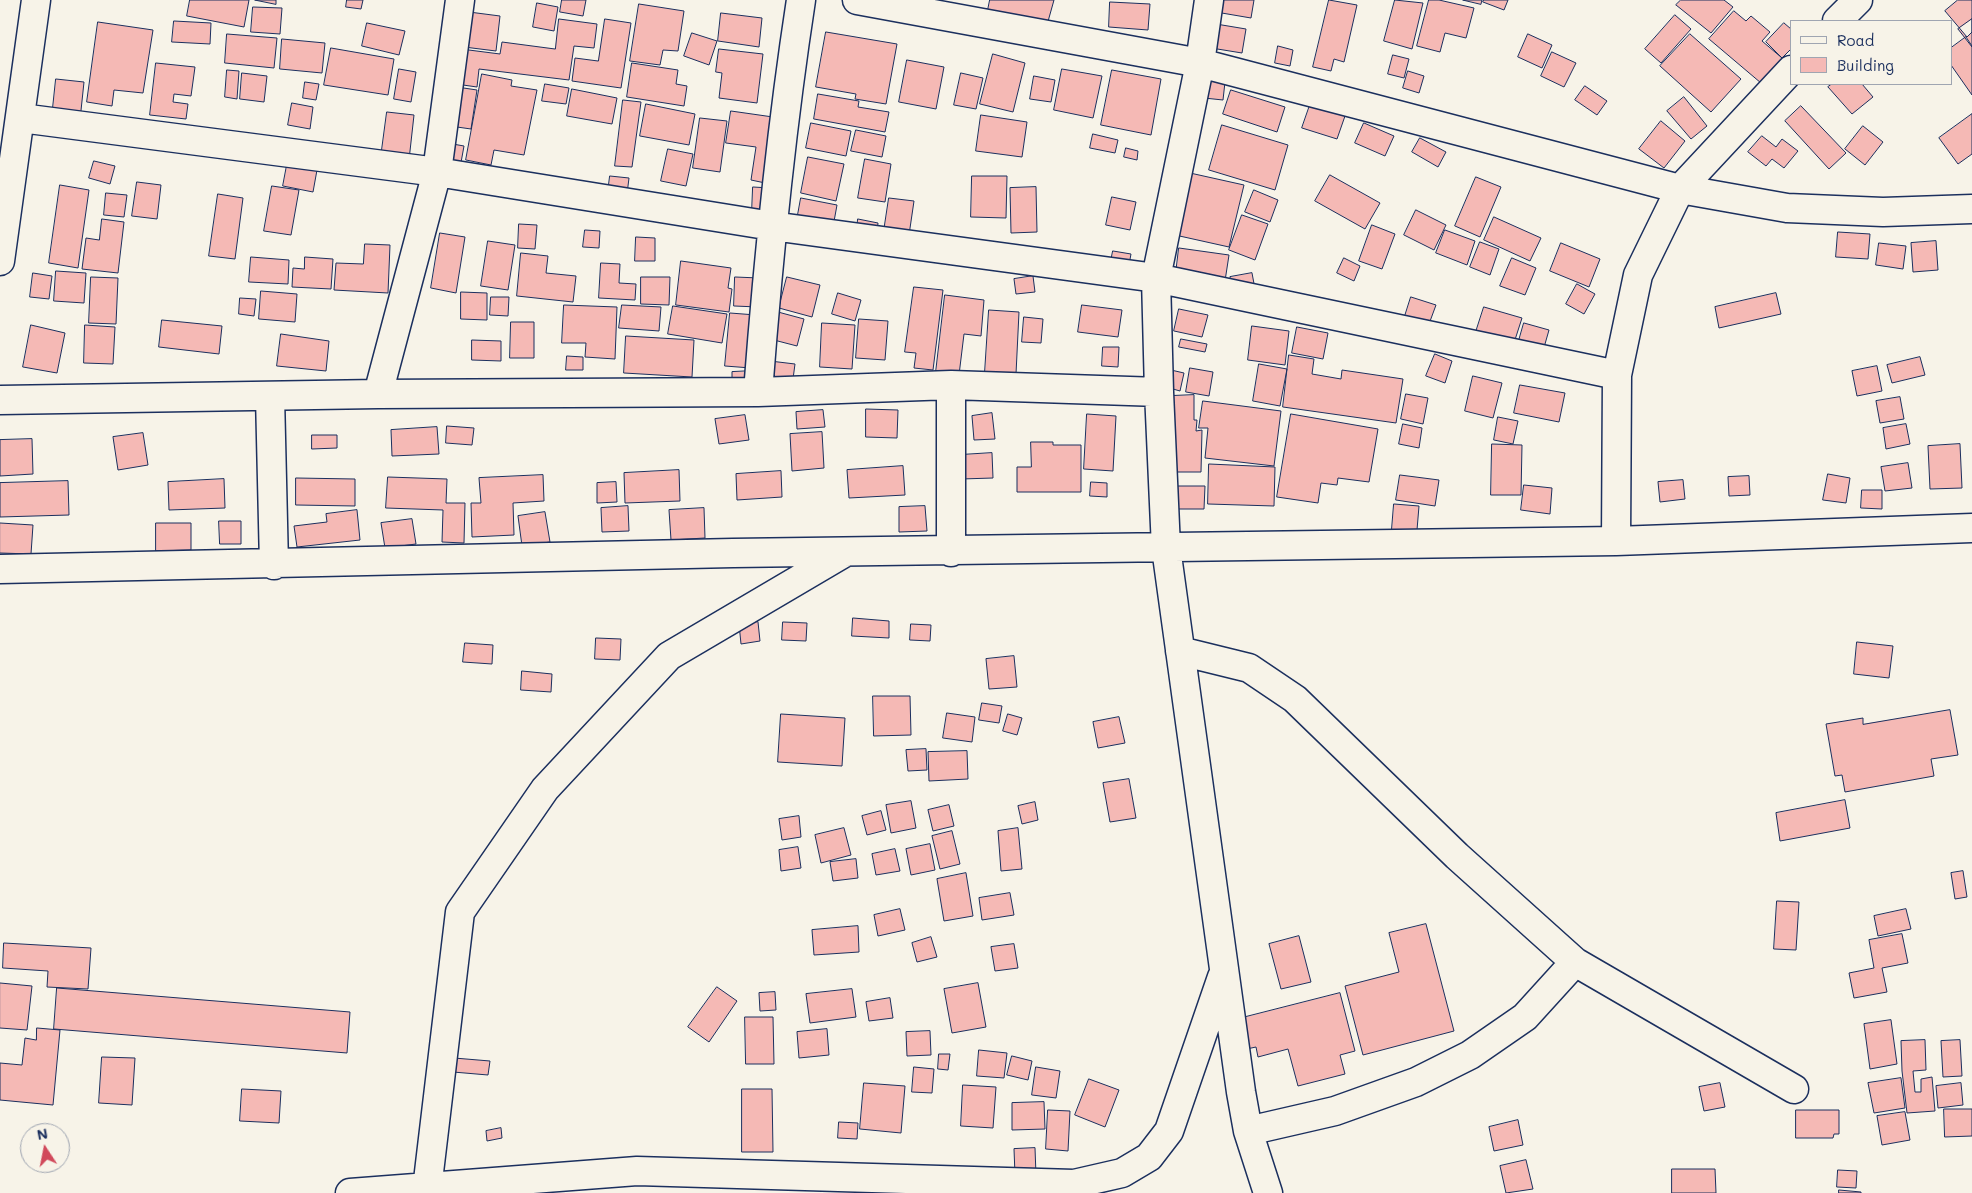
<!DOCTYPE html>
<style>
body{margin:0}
#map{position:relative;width:1972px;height:1193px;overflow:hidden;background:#f7f3e8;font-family:Mali,sans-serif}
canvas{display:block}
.legend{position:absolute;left:1790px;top:20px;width:162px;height:65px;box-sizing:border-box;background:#f7f3e8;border:1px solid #9fa5b1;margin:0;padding:6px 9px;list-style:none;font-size:15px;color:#1b2f5e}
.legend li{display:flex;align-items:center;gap:10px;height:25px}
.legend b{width:25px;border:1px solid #9fa5b1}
.north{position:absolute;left:20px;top:1123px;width:50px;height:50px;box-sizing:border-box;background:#f7f3e8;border:1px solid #9fa5b1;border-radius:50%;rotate:349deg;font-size:14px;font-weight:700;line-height:20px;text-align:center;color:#1b2f5e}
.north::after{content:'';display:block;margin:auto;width:18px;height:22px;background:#d1495b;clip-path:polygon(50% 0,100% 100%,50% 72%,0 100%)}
</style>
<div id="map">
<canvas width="1972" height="1193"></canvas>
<ul class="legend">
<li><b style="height:6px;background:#f7f3e8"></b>Road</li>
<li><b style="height:14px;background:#f5b9b5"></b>Building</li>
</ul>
<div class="north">N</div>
</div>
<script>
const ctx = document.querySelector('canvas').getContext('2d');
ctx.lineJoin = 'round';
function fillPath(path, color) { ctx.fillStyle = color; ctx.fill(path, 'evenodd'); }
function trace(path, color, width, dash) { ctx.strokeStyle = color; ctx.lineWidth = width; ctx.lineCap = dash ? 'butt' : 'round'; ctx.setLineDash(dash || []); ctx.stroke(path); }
const building = new Path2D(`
 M190,0h59l-5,27 -57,-11z
 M255,0h21v4z
 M347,0h16l-2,9 -15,-2z
 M562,0h24l-3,16 -23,-4z
 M990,0h64l-7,25 -59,-15z
 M1212,0h42l-3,18 -41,-7z
 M1329,0l28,5 -13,57 -10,-3 -3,12 -18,-4z
 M1395,0l28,3 -11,46 -28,-8z
 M1429,0h10l35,8 -8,30 -21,-5 -5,19 -23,-6z
 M1463,0h19l-1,4z
 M1484,0h24l-4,10 -21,-8z
 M1681,0h43l9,7 -22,26 -35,-28z
 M1958,0h14v32l-5,5 -22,-26z
 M1110,2l40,2 -2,26 -39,-3z
 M537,3l21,4 -4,24 -21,-4z
 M639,4l45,7 -6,40 -15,-1 -3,15 -30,-4z
 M253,7l29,1 -2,26 -29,-2z
 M1734,11l12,10 5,-5 19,16 -8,9 20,17 -21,25 -52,-44z
 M469,12l31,4 -4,35 -32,-4z
 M721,13l41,5 -3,29 -41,-6z
 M1675,15l16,14 -30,34 -16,-14z
 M559,19l38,5 -3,24 -20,-2 -5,34 -90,-11 -2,18 -21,-3 5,-35 39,5 2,-12 53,7z
 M605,19l26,4 -10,65 -49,-7 3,-23 23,3z
 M1972,19v28l-14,-18z
 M174,21l37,2 -1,21 -38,-2z
 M98,22l55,8 -10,63 -29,-3 -2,16 -25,-4z
 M367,23l38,8 -6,24 -37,-9z
 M1210,23l36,6 -4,24 -37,-6z
 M1784,23l7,6v20l-9,9 -16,-16z
 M826,32l71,12 -11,60 -31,-5 1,-5 -40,-7z
 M692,33l25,8 -8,24 -25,-9z
 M227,34l50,4 -3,30 -49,-5z
 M1528,34l24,11 -10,23 -24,-11z
 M1690,34l51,45 -30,33 -51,-46z
 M1966,37l6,9v49l-21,-30v-17z
 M282,39l43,4 -3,30 -42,-4z
 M1278,46l15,4 -3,16 -15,-3z
 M331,48l63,11 -6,36 -64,-10z
 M719,49l44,5 -6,49 -38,-5 3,-25 -6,-1z
 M1552,52l24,11 -12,24 -23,-11z
 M993,54l32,9 -12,49 -33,-8z
 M1393,55l16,4 -5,19 -16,-4z
 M907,60l37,7 -8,42 -37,-7z
 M156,63l39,4 -4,29 -17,-2 -1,8 15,2 -2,15 -36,-4z
 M632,63l46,7 -2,14 11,2 -3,20 -57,-9z
 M399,69l17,3 -5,30 -17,-3z
 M1062,69l40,7 -9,42 -39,-8z
 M227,70l12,1 -2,28 -12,-2z
 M1112,70l49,9 -10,56 -50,-10z
 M1408,71l16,5 -5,17 -16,-5z
 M242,73l25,3 -3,26 -24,-3z
 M961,73l22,5 -7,31 -22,-4z
 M482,74l30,6 -1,6 26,4 -13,65 -30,-5 -3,15 -25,-5z
 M1034,76l21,4 -4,22 -21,-3z
 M56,79l28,3 -4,38 -28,-3z
 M1206,80l19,2 -2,18 -19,-2z
 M305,82l14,2 -3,16 -13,-2z
 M545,84l24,4 -3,16 -24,-3z
 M1832,84h30l11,13 -21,17 -24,-27z
 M1585,86l22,15 -10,14 -22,-15z
 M457,87l20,3 -6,39 -21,-3z
 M572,89l45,9 -5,26 -45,-8z
 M1231,90l54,17 -8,25 -54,-18z
 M818,94l41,7 -1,6 31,5 -4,20 -71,-13z
 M1684,97l23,29 -16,13 -24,-28z
 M623,100l18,2 -9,65 -17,-1z
 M292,103l21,4 -3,22 -22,-4z
 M646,104l49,10 -6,31 -49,-9z
 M1310,105l35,11 -8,23 -35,-11z
 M1801,106l45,47 -17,16 -44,-48z
 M731,111l49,7 -10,66 -19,-4 5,-33 -30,-4z
 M387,112l27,3 -5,45 -28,-3z
 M1972,114v40l-14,10 -19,-26z
 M981,115l46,7 -5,35 -46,-6z
 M700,118l27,3 -7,51 -27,-4z
 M1661,121l24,20 -21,27 -25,-19z
 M811,123l40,8 -5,25 -40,-8z
 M1364,123l30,13 -9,20 -30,-13z
 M1222,125l66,20 -13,45 -66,-20z
 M1863,126l20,16 -18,23 -20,-16z
 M856,130l30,6 -4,21 -31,-6z
 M1093,134l25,6 -3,13 -25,-5z
 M1762,136l14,11 6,-8 16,12 -14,17 -12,-9 -6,7 -18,-14z
 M1420,138l26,14 -8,15 -26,-15z
 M447,143l17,3 -4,22 -17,-4z
 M1126,148l12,3 -1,9 -13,-3z
 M668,149l25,5 -7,32 -25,-5z
 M808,157l36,7 -8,37 -35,-8z
 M865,159l26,5 -6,38 -27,-4z
 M94,161l21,5 -5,18 -21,-6z
 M287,165l30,5 -4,22 -30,-6z
 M1190,173l54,12 -15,62 -54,-12z
 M1330,175l50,28 -15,26 -50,-28z
 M610,176l19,2 -2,16 -19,-2z
 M972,176h35l-1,42 -35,-1z
 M1476,177l25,10 -21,50 -25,-11z
 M137,182l24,3 -4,34 -25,-3z
 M60,185l29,5 -11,78 -29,-5z
 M272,186l27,4 -8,45 -27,-4z
 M753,187l17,1 -1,25 -17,-1z
 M1036,187l1,45 -26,1 -1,-45z
 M1254,190l24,10 -8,22 -25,-10z
 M106,193l21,2 -3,22 -20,-2z
 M218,194l25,4 -8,61 -26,-3z
 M1112,197l24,5 -6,28 -24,-5z
 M801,198l36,7 -4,22 -36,-7z
 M889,198l25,3 -5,34 -25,-4z
 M1416,210l30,15 -12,25 -30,-15z
 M1242,215l26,9 -13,36 -26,-10z
 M1494,217l47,21 -11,23 -46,-21z
 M102,219l22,3 -6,51 -36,-4 4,-31 13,2z
 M858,219l20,4 -1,9 -20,-3z
 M519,224l18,1 -2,24 -17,-1z
 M1372,225l23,9 -13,35 -23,-8z
 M585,230l15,1 -1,17 -16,-1z
 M1445,230l30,11 -8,24 -31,-12z
 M1838,232l32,2 -2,25 -32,-2z
 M440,233l25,4 -9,56 -25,-5z
 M636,237l19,1v23h-20z
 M488,241l27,4 -7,45 -27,-4z
 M1936,241l2,29 -25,2 -2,-29z
 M1480,242l19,7 -9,26 -20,-8z
 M1561,243l39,16 -11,28 -39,-16z
 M1879,243l27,3 -3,23 -27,-4z
 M365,244l25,1 -2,48 -54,-3 2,-27 27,1z
 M1179,248l50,7 -4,26 -49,-8z
 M1113,251l18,3 -3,16 -18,-4z
 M521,253l27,3 -2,17 30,3 -3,26 -56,-6z
 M251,257l38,3 -1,24 -39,-2z
 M305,257l28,2 -2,30 -39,-2 1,-19 11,1z
 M1344,258l16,8 -6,15 -17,-8z
 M1512,258l24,10 -11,27 -25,-9z
 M681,261l50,7 -3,20 4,1 -3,23 -53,-7z
 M601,263l19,1 -1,19 17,1 -1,16 -36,-2z
 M56,271l30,2 -2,30 -30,-2z
 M33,273l19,3 -3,23 -19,-2z
 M1252,273l3,16 -23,3 -2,-15z
 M1033,276l2,16 -19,2 -2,-15z
 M91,277l27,1 -2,46 -27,-1z
 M641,277h29l-1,28 -28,-1z
 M735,277l24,1 -1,29 -24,-1z
 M787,277l33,8 -8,32 -33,-9z
 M1577,284l18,10 -11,20 -18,-10z
 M914,287l29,3 -10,80 -19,-2 2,-15 -11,-1z
 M261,291l36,3 -2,28 -36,-3z
 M461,292l26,1v27l-26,-1z
 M838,293l23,7 -6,21 -23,-7z
 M1776,293l5,21 -62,14 -4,-21z
 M945,295l39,5 -3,36 -17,-2 -5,41 -23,-3z
 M491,297h18l-1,19 -18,-1z
 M1411,297l25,8 -7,19 -24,-8z
 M240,298l16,1 -2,17 -15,-2z
 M564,305l53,2 -2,52 -30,-2 1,-14h-24z
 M622,305l39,2 -2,24 -40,-3z
 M1082,305l40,5 -4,27 -40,-5z
 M673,306l54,8 -5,29 -54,-9z
 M1484,307l38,11 -9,28 -38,-11z
 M1179,309l29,6 -6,22 -28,-6z
 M989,310l30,2 -3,62 -31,-2z
 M778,312l26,7 -7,27 -27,-7z
 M730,313l26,2 -5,53 -26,-2z
 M1024,317l19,2 -2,24 -19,-1z
 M859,319l29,2 -3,39 -29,-2z
 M162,320l60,6 -3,28 -60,-7z
 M511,322h23v36h-24z
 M822,323l33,2 -3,44 -32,-2z
 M1524,323l25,7 -6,21 -25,-7z
 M31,325l34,8 -8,40 -34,-6z
 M85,325l30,2 -2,37 -29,-1z
 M1252,326l37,5 -4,34 -37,-5z
 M1297,327l31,6 -5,26 -31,-6z
 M281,334l48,7 -3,30 -49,-5z
 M626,336l68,4 -2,37 -68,-4z
 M1181,339l26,5 -2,8 -26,-5z
 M472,340l29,1v20l-29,-1z
 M1103,347h16l-1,20 -16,-1z
 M1435,354l17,7 -7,22 -19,-7z
 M1289,355l25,4 -2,15 29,5 1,-9 61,9 -7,44 -113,-16z
 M567,356l16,1v13h-17z
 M1920,357l5,18 -33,8 -5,-18z
 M770,361l25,3 -2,15 -25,-3z
 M1259,364l28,5 -7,37 -27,-5z
 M1877,366l5,25 -25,5 -5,-25z
 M1190,368l23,4 -4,24 -23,-4z
 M1171,370l13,3 -4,18 -14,-4z
 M752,371l1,14 -21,1v-14z
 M1473,376l29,7 -9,35 -28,-7z
 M1520,385l45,8 -6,29 -45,-9z
 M1406,394l22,4 -5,26 -22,-5z
 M1194,395v25h3l-1,11 6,-1 -1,42h-31l1,-76z
 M1900,397l4,22 -24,4 -4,-22z
 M1203,401l78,10 -7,55 -69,-8 3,-30h-9z
 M866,409l32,1 -1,28 -31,-1z
 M823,410l2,17 -28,2 -1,-17z
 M992,413l3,26 -21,1 -2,-24z
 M1087,414l29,2 -3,55 -29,-2z
 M1291,414l87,15 -9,53 -31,-4 -1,7 -16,-2 -3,20 -41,-6z
 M745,415l4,25 -30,4 -4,-25z
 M1498,417l20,4 -5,23 -19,-4z
 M1403,424l19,4 -3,20 -20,-4z
 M1906,424l4,20 -24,5 -3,-21z
 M447,426l27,2 -2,17 -26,-2z
 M437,427l2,27 -47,2 -1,-26z
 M822,432l2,36 -32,3 -2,-37z
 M143,433l5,32 -30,5 -5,-33z
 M312,435h25v13l-25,1z
 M32,439l1,35 -33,2v-36z
 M1031,442h22v3h28v47h-64v-25h14z
 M1492,444l30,1 -1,50h-30z
 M1960,444l2,44 -32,1 -2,-43z
 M992,453l1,25 -32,1 -1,-24z
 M1908,463l4,25 -27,3 -4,-24z
 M1209,464l66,3 -1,39 -66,-2z
 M903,466l2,29 -56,3 -2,-28z
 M679,470l1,31 -55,2 -1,-30z
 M781,471l1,26 -45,3 -1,-26z
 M1828,474l22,4 -4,25 -23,-3z
 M543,475l1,26 -31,2 1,32 -42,2 -1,-34h10l-2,-25z
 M1400,475l39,5 -4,26 -39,-6z
 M1749,476l1,19 -21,1 -1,-19z
 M388,477l59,2 -1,24h19l-1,40 -22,-1 1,-32 -57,-2z
 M296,478l59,1v27l-59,-1z
 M224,479l1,29 -56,2 -1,-28z
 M1683,480l2,19 -25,3 -2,-20z
 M68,481l1,34 -69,2v-34z
 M616,482l1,20 -20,1v-20z
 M1091,482l16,1v14l-17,-1z
 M1524,485l28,3 -2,26 -29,-4z
 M1171,486h34l-1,23h-33z
 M1862,490h20v19l-21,-1z
 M1394,504l25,2 -3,36 -25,-1z
 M628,506l1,25 -27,1 -1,-24z
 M925,506l2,25 -28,1v-25z
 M704,508l1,30 -34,2 -2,-30z
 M357,510l3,30 -63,7 -3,-21 33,-4 -1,-8z
 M545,512l5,30 -28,4 -4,-30z
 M412,519l4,25 -31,4 -4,-25z
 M219,521h22v23h-21z
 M0,523l33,2 -2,29 -31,-1z
 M156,523h35v27l-35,1z
 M853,618l36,3v17l-37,-2z
 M758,622l2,19 -19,3 -2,-20z
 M783,622l24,1 -1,18 -24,-1z
 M911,624l20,1 -1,16 -20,-1z
 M596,638l25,1 -1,21 -25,-1z
 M1857,642l36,4 -4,32 -35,-4z
 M465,643l28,2 -1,19 -29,-2z
 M1014,656l3,31 -28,2 -3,-30z
 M522,671l30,3 -1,18 -30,-2z
 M873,696h37l1,39 -37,1z
 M982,703l20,3 -3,17 -20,-3z
 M1950,710l8,45 -27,4 3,17 -89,16 -3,-17 -7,1 -9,-52 37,-6v6z
 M947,713l28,4 -3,25 -29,-4z
 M781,714l64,4 -3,48 -64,-4z
 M1008,714l14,4 -5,17 -14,-4z
 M1119,717l6,26 -27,5 -5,-26z
 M926,749l1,21 -19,1 -2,-21z
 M967,751l1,28 -39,2 -1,-29z
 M1129,779l7,39 -26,4 -7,-39z
 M1845,800l5,28 -70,13 -4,-28z
 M911,801l5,27 -25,5 -5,-28z
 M1035,802l3,18 -16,4 -4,-18z
 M949,805l5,21 -21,5 -5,-21z
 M881,811l5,19 -19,5 -5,-19z
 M799,816l2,21 -19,3 -3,-21z
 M844,828l7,27 -30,8 -6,-28z
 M1018,828l4,41 -21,2 -3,-40z
 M952,831l8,33 -20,5 -8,-33z
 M930,844l5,26 -24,5 -5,-26z
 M798,847l3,21 -20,3 -2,-21z
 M895,849l5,22 -24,4 -4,-21z
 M856,859l2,19 -25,3 -3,-19z
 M1963,871l4,26 -12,2 -4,-26z
 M966,873l7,43 -29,5 -7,-42z
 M1010,893l4,22 -32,5 -3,-22z
 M1777,901l22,1 -3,48 -22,-1z
 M900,909l5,21 -27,6 -4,-21z
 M1906,909l5,20 -33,7 -4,-20z
 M1426,924l28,107 -91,24 -18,-69 54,-14 -10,-39z
 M858,926l1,26 -45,3 -2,-25z
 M1902,934l6,29 -26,5 5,24 -33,6 -5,-25 25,-5 -5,-28z
 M1299,936l12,46 -30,7 -12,-45z
 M931,937l6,20 -20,5 -5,-19z
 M4,943l87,5 -3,41 -41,-2 1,-16 -45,-3z
 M1014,944l4,24 -23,3 -4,-24z
 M0,983l32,3 -5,44 -27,-2z
 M978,983l8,44 -34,6 -8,-44z
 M717,987l20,14 -28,41 -21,-15z
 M57,988l293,24 -3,41 -293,-24z
 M852,989l4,28 -46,6 -4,-29z
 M775,992l1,18 -16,1 -1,-18z
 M1340,993l15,58 -15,4 5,19 -47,12 -10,-37 -30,8 -2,-10 -14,3 -8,-30z
 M890,998l3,20 -24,3 -3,-19z
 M745,1017h28l1,47h-28z
 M1891,1020l6,44 -27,5 -6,-45z
 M37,1028l23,2 -7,75 -53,-5v-37l22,2 3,-27 11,2z
 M827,1029l2,26 -30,3 -2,-26z
 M930,1031l1,24 -24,1 -1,-24z
 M1925,1040l1,30 -13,1 2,21h6v-13l11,-2 3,34 -28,2 -5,-42 -1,-30z
 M1960,1040l2,36 -19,1 -2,-36z
 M979,1050l28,3 -3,25 -27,-2z
 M939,1054h11l-2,16 -10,-1z
 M1012,1056l20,5 -4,19 -21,-5z
 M102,1057l33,1 -3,47 -33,-2z
 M454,1058l36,3 -2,14 -35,-3z
 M914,1067l20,2 -2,24 -20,-1z
 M1036,1067l24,4 -4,27 -24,-3z
 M1901,1078l4,30 -31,5 -6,-30z
 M1089,1079l30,11 -14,37 -30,-12z
 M864,1083l41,3 -4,47 -41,-4z
 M1720,1083l5,24 -21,4 -5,-24z
 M1961,1083l2,22 -25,3 -2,-22z
 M963,1085l33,2 -3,41 -32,-2z
 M242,1089l39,2 -2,32 -39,-2z
 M742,1089h30l1,63h-31z
 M1044,1102l1,27 -33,1v-27z
 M1944,1109h28v27l-27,1z
 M1048,1110l22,1 -2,40 -22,-2z
 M1796,1110h43v24h-5l-1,4h-37z
 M1905,1112l5,28 -28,5 -5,-29z
 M1518,1120l5,25 -29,6 -5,-24z
 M839,1122l19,1 -1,16 -19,-1z
 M501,1128l1,10 -15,3 -1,-10z
 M1035,1148l1,27h-21l-1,-26z
 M1526,1160l7,29 -27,4 -6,-27z
 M1672,1169h43l1,24h-44z
 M1838,1170l19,1 -1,17 -19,-1z
 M1839,1190l22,2v1h-22z`);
const street = new Path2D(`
 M857,0l343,63 480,126 107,19 96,4 89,-3
 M1209,0l-9,63 -44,215 3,114 7,156 75,544 7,39 20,62
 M1837,21l21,-21
 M21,118l416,54 335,54 384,52 461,97
 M0,261l36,-261
 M758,392c10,-131 23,-262 43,-392
 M378,394l59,-222 23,-172
 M270,396l4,169
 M0,400l378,-6 380,-2 193,-7 208,7
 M1616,541l1,-166 21,-100 42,-86 111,-119
 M951,552v-167
 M0,569l733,-16 883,-12 356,-13
 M1180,651l69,17 46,31 162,157 118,106 219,127
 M1248,1131l87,-20 81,-29 54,-27 55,-38 50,-55
 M427,1189l33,-277 85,-123 124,-133 175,-103
 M350,1193l287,-22 437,13 48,-11 27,-16 20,-26 53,-154`);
fillPath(building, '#f5b9b5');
trace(building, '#1b2f5e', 1);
trace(street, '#1b2f5e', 31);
trace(street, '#f7f3e8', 28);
</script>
